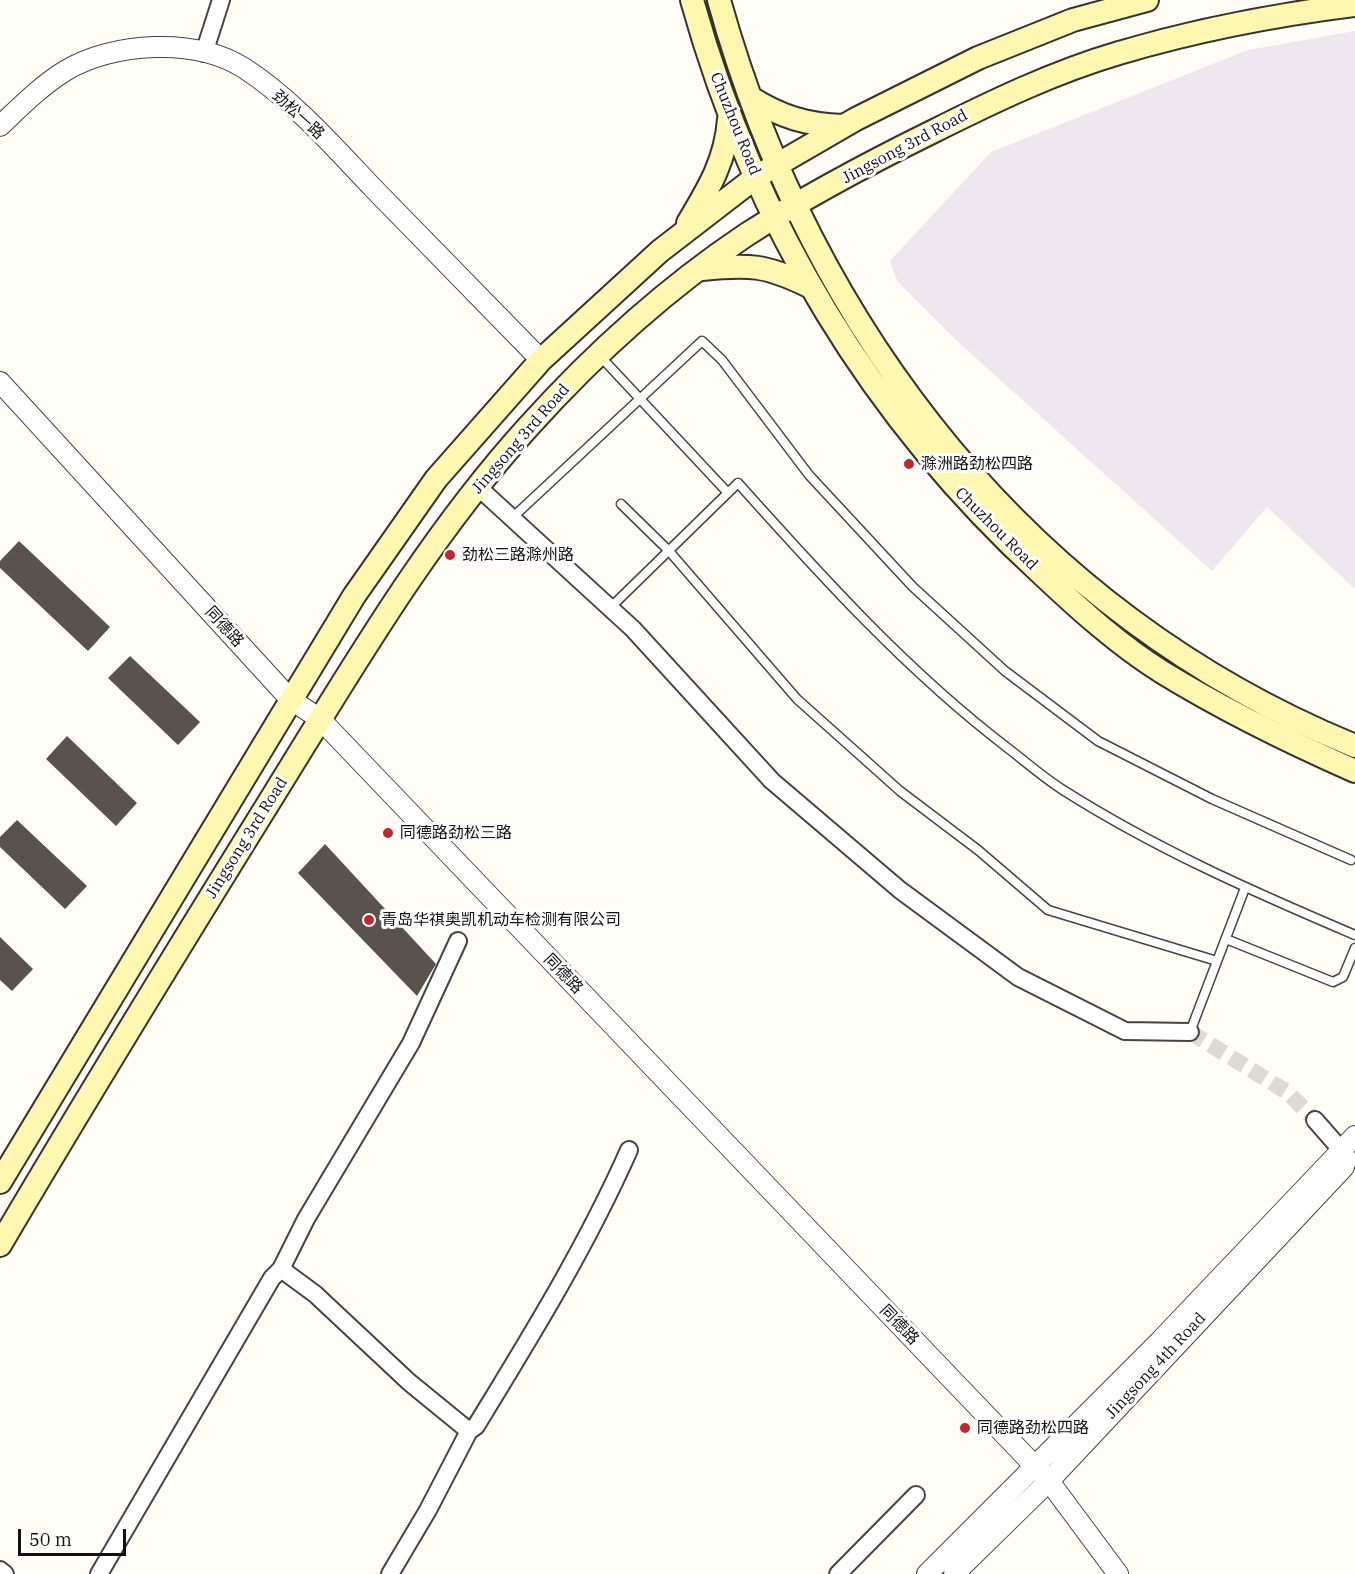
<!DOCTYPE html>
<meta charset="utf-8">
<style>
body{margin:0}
#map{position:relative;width:1355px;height:1574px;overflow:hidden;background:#fffdf5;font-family:"IBM Plex Serif",serif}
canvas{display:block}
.scale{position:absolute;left:18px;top:1529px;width:108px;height:27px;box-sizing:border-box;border:3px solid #111;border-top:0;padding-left:8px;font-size:18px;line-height:21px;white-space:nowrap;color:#111;-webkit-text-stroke:4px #fff;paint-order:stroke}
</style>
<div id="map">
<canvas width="1355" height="1574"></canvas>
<div class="scale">50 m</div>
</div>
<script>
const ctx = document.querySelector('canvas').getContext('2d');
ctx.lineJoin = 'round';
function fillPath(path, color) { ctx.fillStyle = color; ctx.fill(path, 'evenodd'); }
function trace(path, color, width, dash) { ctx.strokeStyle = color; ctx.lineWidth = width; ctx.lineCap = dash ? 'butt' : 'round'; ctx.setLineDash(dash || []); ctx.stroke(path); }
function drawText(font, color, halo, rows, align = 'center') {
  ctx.font = font + ' "IBM Plex Serif","Noto Sans SC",serif'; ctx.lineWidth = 6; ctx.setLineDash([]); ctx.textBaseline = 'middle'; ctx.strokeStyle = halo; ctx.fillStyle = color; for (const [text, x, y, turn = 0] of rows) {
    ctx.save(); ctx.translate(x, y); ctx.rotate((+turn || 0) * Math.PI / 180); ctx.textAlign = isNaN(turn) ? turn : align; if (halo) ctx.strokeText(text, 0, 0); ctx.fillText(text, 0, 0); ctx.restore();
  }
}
const industrial = new Path2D(`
 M1355,31v558l-88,-82 -55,64 -256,-231 -59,-59 -7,-20 101,-109 257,-102z`);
const building = new Path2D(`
 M19,541l91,86 -22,24 -88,-83v-7z
 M130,656l70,66 -22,23 -70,-67z
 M67,736l70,67 -21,23 -70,-67z
 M17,820l70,66 -22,23 -65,-62v-10z
 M325,844l111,120 -19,32 -119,-123z
 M0,937l33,32 -21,22 -12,-11z`);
const minorTunnel = new Path2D(`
 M1190,1032l97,60 28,28`);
const service = new Path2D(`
 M599,355l129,138
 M621,504l48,47 128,148 103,92 78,59 70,60 169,51
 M512,518l190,-177 20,19 87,115 104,112 92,84 93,70 114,58 139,61
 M610,608l128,-125c85,95 170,189 271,266 18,14 35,29 54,41 93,59 191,102 292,145
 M1226,939l107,43 10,-5 12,-29
 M1190,1032l55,-144`);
const minor = new Path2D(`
 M204,53l17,-53
 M478,487l155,142 139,152 128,109 118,87 107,54 65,1
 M1315,1120l35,40
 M281,1269l34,25 94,88 60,49
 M0,1570l5,4
 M99,1574l173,-296 9,-9 25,-50 105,-176 47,-102
 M390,1574l38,-64 41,-79 7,-5c55,-90 110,-179 153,-276
 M838,1574l78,-79`);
const tertiary = new Path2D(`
 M0,126c20,-19 42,-41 65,-55 48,-29 130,-34 179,-3 48,31 90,79 129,120 56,58 112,115 168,172
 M0,382l290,317 30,20 729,762 69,93
 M927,1574l232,-232 196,-206
 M954,1574l95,-93 295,-314`);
const secondary = new Path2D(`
 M692,0c62,223 180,419 351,575 36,34 76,70 119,97 62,38 127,70 193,99
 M719,0c92,332 312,614 636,746
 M751,98c30,19 57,27 92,28
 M688,223c21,-35 38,-63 41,-104
 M702,269c47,-5 64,-4 107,17
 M0,1182l354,-586 82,-117 105,-119 119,-109 96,-74 100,-58 122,-61 95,-38 74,-20
 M0,1245c90,-153 183,-304 276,-454 78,-126 153,-255 253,-365 64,-71 138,-138 217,-191 59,-38 123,-72 186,-103 60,-30 122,-60 187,-79 78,-23 155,-38 236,-48`);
const markers = [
 [909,464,6,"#c4262e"],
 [450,555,6,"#c4262e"],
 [388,833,6,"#c4262e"],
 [369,920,6,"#c4262e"],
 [965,1428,6,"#c4262e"]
];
const streetNames = [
 ["劲松一路",298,115,42],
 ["Chuzhou Road",735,124,68],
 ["Jingsong 3rd Road",905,147,-28],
 ["Jingsong 3rd Road",521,439,-49],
 ["Chuzhou Road",996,529,45],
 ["同德路",224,627,48],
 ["Jingsong 3rd Road",247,838,-58],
 ["同德路",563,974,46],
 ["同德路",899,1325,46],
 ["Jingsong 4th Road",1156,1366,-47]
];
const poiNames = [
 ["滁洲路劲松四路",921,464],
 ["劲松三路滁州路",462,555],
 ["同德路劲松三路",400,833],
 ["青岛华祺奥凯机动车检测有限公司",381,920],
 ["同德路劲松四路",977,1428]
];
fillPath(industrial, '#eee6ef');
fillPath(building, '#5a524d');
trace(minorTunnel, '#dbdad3', 16, [16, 8]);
trace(service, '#444', 11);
trace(minor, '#444', 20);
trace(tertiary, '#444', 22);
trace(secondary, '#333', 26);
trace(service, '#fff', 8);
trace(minor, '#fff', 16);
trace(tertiary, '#fff', 20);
trace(secondary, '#fff6b0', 22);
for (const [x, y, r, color] of markers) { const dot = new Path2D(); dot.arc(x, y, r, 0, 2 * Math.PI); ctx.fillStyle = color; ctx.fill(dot); trace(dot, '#fff', 2); }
drawText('16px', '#111', '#fff', streetNames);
drawText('16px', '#111', '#fff', poiNames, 'left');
</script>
